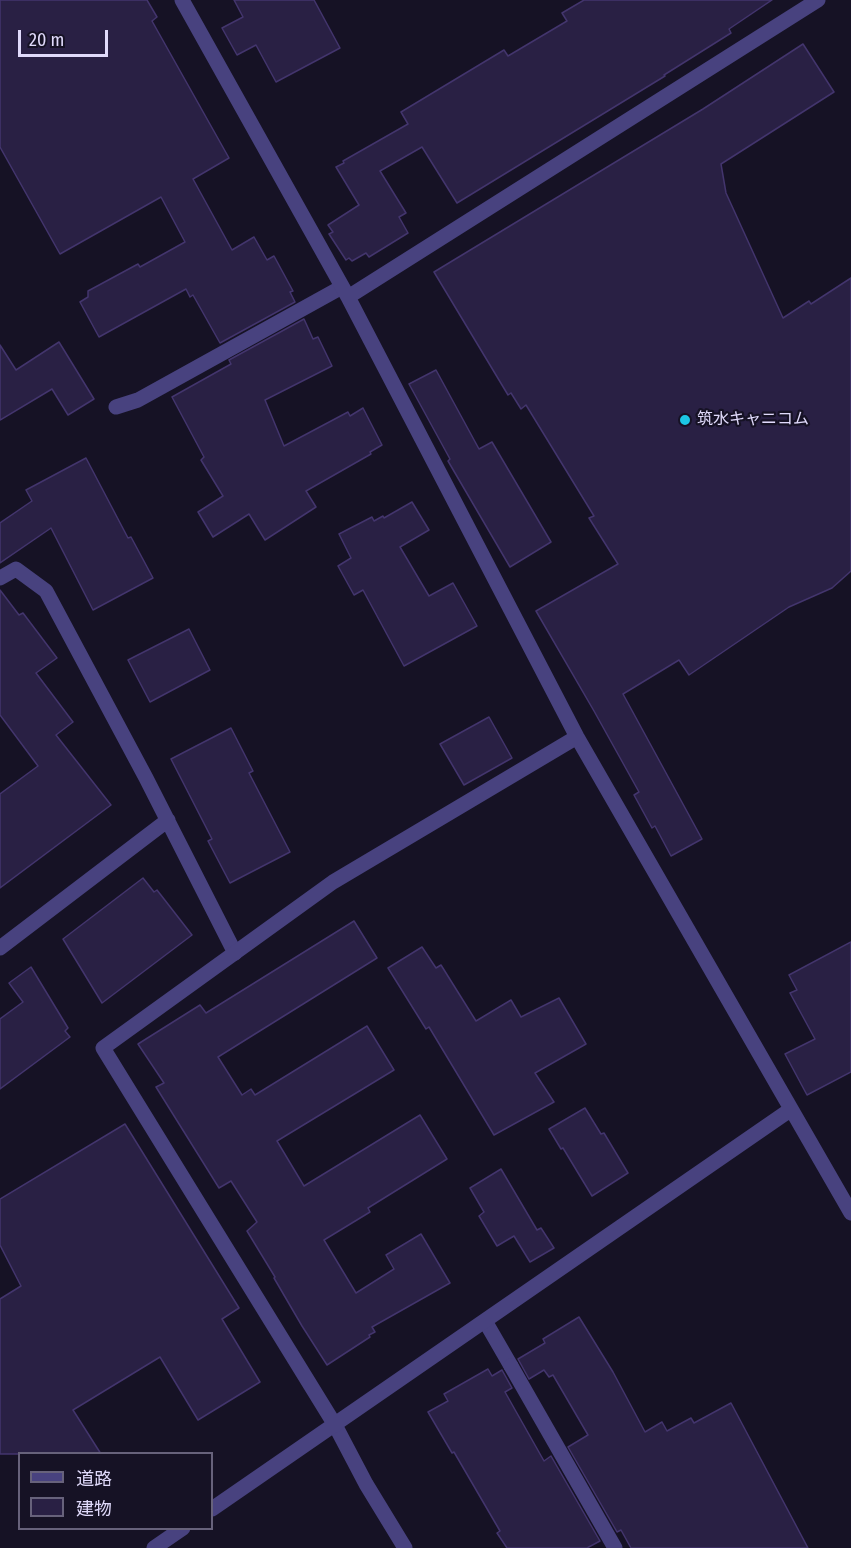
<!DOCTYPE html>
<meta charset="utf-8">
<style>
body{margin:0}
#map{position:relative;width:851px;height:1548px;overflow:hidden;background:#161225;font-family:"Fira Sans Condensed","Noto Sans JP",sans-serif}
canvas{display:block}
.legend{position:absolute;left:18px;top:1452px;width:195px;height:78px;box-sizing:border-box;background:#161225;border:2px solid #67627b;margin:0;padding:8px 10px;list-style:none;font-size:18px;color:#e0dafb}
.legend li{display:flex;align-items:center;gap:12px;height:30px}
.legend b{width:30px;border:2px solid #67627b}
.scale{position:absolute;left:18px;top:30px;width:90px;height:27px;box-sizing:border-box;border:3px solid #e0dafb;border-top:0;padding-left:8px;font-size:18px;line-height:21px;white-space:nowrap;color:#e0dafb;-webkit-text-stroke:4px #161225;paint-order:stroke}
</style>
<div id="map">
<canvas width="851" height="1548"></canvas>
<ul class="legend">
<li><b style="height:8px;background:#48427f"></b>道路</li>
<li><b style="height:16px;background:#292044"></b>建物</li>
</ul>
<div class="scale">20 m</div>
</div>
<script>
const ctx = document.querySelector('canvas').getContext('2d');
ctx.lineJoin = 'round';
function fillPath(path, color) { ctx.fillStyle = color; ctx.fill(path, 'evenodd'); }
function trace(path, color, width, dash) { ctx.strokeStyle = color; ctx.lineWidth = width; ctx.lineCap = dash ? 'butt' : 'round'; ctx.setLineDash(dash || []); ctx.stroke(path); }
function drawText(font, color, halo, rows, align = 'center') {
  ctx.font = font + ' "Fira Sans Condensed","Noto Sans JP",sans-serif'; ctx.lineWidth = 4.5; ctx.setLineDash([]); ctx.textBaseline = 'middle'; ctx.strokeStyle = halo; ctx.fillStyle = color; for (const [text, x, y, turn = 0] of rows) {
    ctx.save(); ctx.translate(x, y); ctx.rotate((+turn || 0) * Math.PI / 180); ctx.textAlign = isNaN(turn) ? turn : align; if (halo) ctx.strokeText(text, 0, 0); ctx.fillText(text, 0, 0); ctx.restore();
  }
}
const building = new Path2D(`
 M0,0h147l10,17 -5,4 77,137 -36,21 39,71 22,-13 13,23 7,-4 19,35 -3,1 5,10 -75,41 -27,-48 -3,2 -4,-8 -87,48 -19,-35 8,-5v-6l50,-27 2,3 45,-25 -24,-45 -101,57 -60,-107z
 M234,0h80l26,48 -64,34 -20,-37 -19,10 -15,-27 21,-11z
 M584,0h188l-43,29 2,4 -67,42 1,1 -208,127 -35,-56 -42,24 26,42 -7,4 9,16 -39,24 -3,-4 -14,8 -3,-3 -3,2 -17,-26 4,-2 -5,-7 31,-20 -23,-38 8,-4 -1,-2 65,-37 -7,-12 103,-62 4,6 59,-35 -5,-8z
 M803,44l31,48 -113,72 5,29 57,125 26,-17 2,3 40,-26v293l-19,17 -43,19 -100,68 -10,-15 -56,34 79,145 -31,17 -16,-30 -3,2 -18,-33 5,-3 -45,-81 -58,-100 82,-47 -29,-46 5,-2 -68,-111 -5,4 -10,-16 -3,2 -74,-123 269,-163z
 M304,319l9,20 5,-2 14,29 -67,34 19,46 64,-34 2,4 13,-8 19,37 -12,7 1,2 -65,37 10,16 -51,33 -16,-26 -36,23 -15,-25 25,-16 -22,-36 3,-3 -32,-60 59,-33 -2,-4z
 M59,342l35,57 -26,16 -16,-26 -52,31v-75l16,25z
 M436,370l43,79 13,-7 59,100 -41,25 -62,-106 2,-2 -41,-75z
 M86,458l42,80 3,-1 22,41 -60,32 -42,-82 -51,35v-40l32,-22 -6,-11z
 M412,502l17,28 -29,17 29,49 24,-13 24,43 -73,40 -41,-76 -9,5 -16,-29 13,-8 -12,-24 33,-17 2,4 9,-5 1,2z
 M0,590l19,25 4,-2 34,45 -21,15 37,49 -17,13 55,70 -111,83v-94l38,-28 -38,-51z
 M189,629l21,41 -60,32 -22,-42z
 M489,717l23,41 -48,27 -24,-41z
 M231,728l22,43 -4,2 41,79 -60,31 -22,-42 4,-2 -41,-80z
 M143,878l11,14 3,-2 35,45 -90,68 -39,-64z
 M354,921l23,37 -159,99 24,38 9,-6 4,6 112,-69 27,44 -117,71 27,45 116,-71 27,44 -79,49 2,4 -46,28 32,53 38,-24 -8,-14 35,-21 29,49 -78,44 3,5 -6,3 1,2 -43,28 -25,-39 -28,-48 1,-1 -28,-46 10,-9 -26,-41 -12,7 -63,-101 8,-4 -26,-39 62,-39 6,8z
 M851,942v130l-44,23 -22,-41 30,-15 -25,-46 7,-3 -8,-15z
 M422,947l14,21 5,-3 35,56 35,-21 10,17 38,-19 27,46 -51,29 19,29 -60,33 -65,-108 -3,2 -38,-61z
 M31,967l37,61 -3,3 5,6 -70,52v-70l23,-17 -14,-19z
 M585,1108l16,26 3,-1 24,40 -36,23 -29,-48 -2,1 -12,-20z
 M125,1124l114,184 -17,11 38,63 -62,38 -38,-63 -87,53 28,44h-101v-155l21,-13 -21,-41v-46z
 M501,1169l36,61 4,-2 13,20 -24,14 -16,-26 -17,10 -18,-30 5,-4 -14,-24z
 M579,1317l34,55 32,60 17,-10 5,9 24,-13 3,5 37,-20 77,145h-177l-10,-18 -4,2 -49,-85 20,-12 -35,-60 -4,2 -5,-7 -15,9 -11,-20 27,-16 -2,-4z
 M488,1369l4,7 10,-6 10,18 -7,4 39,69 7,-5 49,85 -13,7h-80l-10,-15 3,-2 -46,-79 -2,1 -24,-41 20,-11 -4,-7z`);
const service = new Path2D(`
 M485,1321l26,45`);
const minor = new Path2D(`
 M116,407l22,-7 204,-113
 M0,578l16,-9 30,22 100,187 89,175
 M0,948l168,-128
 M511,1366l104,182
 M335,1425l31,59 39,64`);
const tertiary = new Path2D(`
 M182,0l166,297 229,440 274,476
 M348,297l470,-297
 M335,1425l-232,-377 230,-166 244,-145
 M212,1509l578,-399
 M154,1548l29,-20`);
const markers = [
 [685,420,6,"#1cc7e5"]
];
const poiNames = [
 ["筑水キャニコム",697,420]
];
fillPath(building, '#292044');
trace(building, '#43356d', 1.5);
trace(service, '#48427f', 15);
trace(minor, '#48427f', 15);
trace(tertiary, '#48427f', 15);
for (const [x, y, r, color] of markers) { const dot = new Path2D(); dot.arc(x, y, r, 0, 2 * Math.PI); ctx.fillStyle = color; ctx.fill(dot); trace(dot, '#161225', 2); }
drawText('16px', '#e0dafb', '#161225', poiNames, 'left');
</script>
